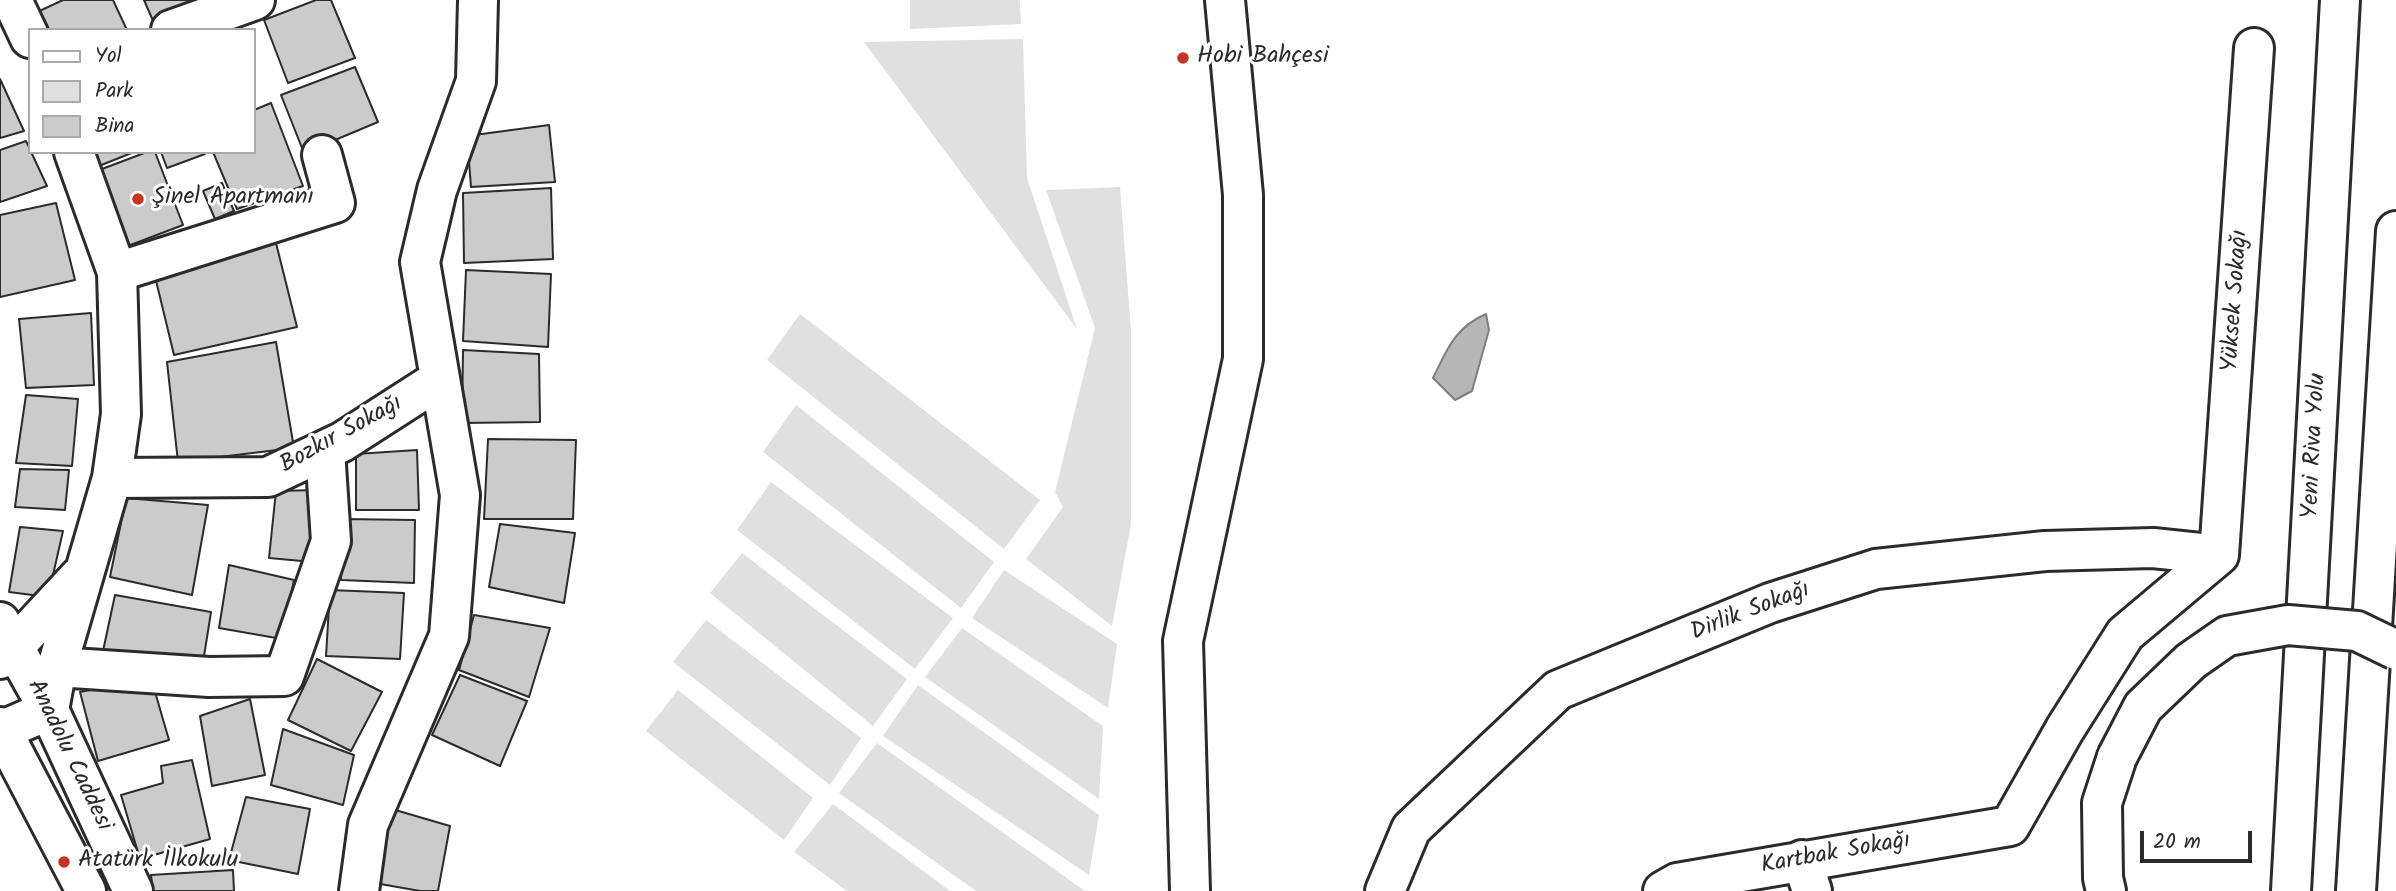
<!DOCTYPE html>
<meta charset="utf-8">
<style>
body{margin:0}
#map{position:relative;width:2396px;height:891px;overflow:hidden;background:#fff;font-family:Kalam,sans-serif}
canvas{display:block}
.legend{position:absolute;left:28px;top:28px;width:228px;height:126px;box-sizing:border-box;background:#fff;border:2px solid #aaa;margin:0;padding:9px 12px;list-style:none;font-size:21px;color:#2b2b2b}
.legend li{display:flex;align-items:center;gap:14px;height:35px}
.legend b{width:35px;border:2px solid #aaa}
.scale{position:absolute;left:2140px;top:831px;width:112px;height:32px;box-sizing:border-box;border:4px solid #2b2b2b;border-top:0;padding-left:9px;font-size:21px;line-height:24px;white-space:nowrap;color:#2b2b2b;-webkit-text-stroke:5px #fff;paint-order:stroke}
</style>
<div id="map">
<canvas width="2396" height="891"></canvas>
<ul class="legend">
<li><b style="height:9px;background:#fff"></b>Yol</li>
<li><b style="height:19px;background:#e0e0e0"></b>Park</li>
<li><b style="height:19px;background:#cbcbcb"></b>Bina</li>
</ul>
<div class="scale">20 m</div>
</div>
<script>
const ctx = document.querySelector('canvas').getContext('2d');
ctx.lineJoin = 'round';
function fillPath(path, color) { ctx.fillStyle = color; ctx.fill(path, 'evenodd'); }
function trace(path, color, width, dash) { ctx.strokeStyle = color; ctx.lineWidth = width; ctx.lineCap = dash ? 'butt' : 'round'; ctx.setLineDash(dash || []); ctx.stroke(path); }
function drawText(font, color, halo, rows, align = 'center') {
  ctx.font = font + ' Kalam,sans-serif'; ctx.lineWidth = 6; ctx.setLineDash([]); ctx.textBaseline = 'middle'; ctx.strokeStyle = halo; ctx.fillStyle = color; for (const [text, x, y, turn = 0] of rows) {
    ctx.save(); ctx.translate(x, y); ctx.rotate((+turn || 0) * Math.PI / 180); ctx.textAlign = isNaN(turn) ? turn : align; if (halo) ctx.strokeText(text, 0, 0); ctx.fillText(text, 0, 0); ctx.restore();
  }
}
const green = new Path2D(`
 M910,0h110l1,24 -111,5z
 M1023,39l4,139 50,151 -213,-287z
 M1120,187l11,144v194l-19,101 -86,-67 37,-52 -8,-15 40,-164 -49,-138z
 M800,314l240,186 -36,49 -237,-189z
 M796,405l198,157 -33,46 -198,-156z
 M771,482l182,136 -38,51 -178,-139z
 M742,553l165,126 -34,47 -163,-133z
 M1004,570l113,74 -9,64 -136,-90z
 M706,620l155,118 -31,47 -157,-123z
 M962,628l141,98 -4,73 -174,-122z
 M918,685l181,130 -10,60 -206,-139z
 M678,690l135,108 -29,42 -138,-109z
 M877,743l208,148h-109l-137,-98z
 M833,804l117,87h-103l-53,-39z`);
const water = new Path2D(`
 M1486,314l3,16 -17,61 -17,9 -22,-22c14,-28 22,-51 53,-64z`);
const building = new Path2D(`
 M63,0h50l14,30h-88l-6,-16z
 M144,0h78l-68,23z
 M316,0h15l24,58 -67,25 -24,-63z
 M355,67l23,55 -74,31 -23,-58z
 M0,79l24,52 -24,7z
 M271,103l32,83 -66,23 -24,-57h41v-42z
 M549,125l6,57 -84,5 -4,-51z
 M26,141l21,45 -47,16v-52z
 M82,152h52l-45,18z
 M147,152h8l28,73 -63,24 -26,-77z
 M161,152h44v2l-38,14z
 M222,183l12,28 -19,8 -12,-28z
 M551,188l2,71 -89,4 -1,-70z
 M56,203l19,77 -75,17v-82z
 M275,239l22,88 -123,28 -22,-91z
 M466,270l85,4 -3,73 -85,-6z
 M91,313l3,72 -68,3 -7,-69z
 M276,342l18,106 -116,14 -11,-100z
 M463,350l76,4 1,68 -78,1z
 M26,395l52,4 -6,67 -56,-3z
 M488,439l88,1 -3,79h-89z
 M417,450l2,60h-63v-56z
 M20,469l49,1 -4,40 -50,-3z
 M317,490l-4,72 -44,-4 7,-67z
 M126,498l82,7 -16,90 -82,-18z
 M342,519l73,1 -1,63 -73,-3z
 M500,524l75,9 -11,70 -75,-16z
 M20,527l43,4 -15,66 -39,-5z
 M229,565l65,15 -12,59 -63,-11z
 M330,590l74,3 -4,66 -74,-3z
 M115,595l96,17 -9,57 -99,-18z
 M474,615l76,13 -21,69 -70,-27z
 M317,659l65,33 -31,59 -63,-31z
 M460,675l67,26 -27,65 -68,-31z
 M151,678l18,62 -71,21 -18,-69z
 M250,699l15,76 -53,11 -12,-70z
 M283,729l71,26 -11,50 -72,-20z
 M192,760l18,79 -70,20 -19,-64 42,-12 -2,-17z
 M246,797l64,12 -12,65 -69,-14z
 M385,807l65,19 -12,65h-18l-51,-9z
 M233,870l1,21h-81l-2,-16z`);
const minor = new Path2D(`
 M12,0l18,38
 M171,30l84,-30
 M117,272l218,-69 -13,-48
 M112,478l156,-1 74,-35 98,-63
 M2219,555l35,-507
 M0,622l49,88 84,181
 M0,659l13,-11 67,-72
 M57,667l152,10 75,-1 47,-135 -6,-91
 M0,727l86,164
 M0,735l3,-5 46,-20 8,-43 55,-189 9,-64 -4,-142 -43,-120
 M1802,860l10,31
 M359,891l9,-66 81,-189 11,-141 -40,-233 17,-72 39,-109 2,-81
 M1385,891l26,-62 147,-139 212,-87 106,-34 169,-18 108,-3 66,7
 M1663,891l14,-8 333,-57 55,-97 60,-95 94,-79`);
const tertiary = new Path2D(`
 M1190,891l-7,-250 60,-282v-164l-18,-195`);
const trunk = new Path2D(`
 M2106,891l-3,-13 -1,-75 15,-46
 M2291,891l49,-891
 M2356,891l40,-660`);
const trunkBridge = new Path2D(`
 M2117,757l26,-50 48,-46 36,-25 61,-11 69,6 39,19`);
const markers = [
 [1183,58,7,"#c8321e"],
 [138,199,7,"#c8321e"],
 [64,862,7,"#c8321e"]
];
const poiNames = [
 ["Hobi Bahçesi",1197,58],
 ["Şinel Apartmanı",152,199],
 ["Atatürk İlkokulu",78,862]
];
const streetNames = [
 ["Yüksek Sokağı",2237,301,-86],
 ["Bozkır Sokağı",342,436,-29],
 ["Yeni Riva Yolu",2316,446,-87],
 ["Dirlik Sokağı",1751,613,-21],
 ["Anadolu Caddesi",68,756,64],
 ["Kartbak Sokağı",1836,855,-10]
];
fillPath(green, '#e0e0e0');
fillPath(water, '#b6b6b6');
trace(water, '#7e7e7e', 2);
fillPath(building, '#cbcbcb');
trace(building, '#2b2b2b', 2);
trace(minor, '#2b2b2b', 44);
trace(tertiary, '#2b2b2b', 44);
trace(trunk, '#2b2b2b', 44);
trace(minor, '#fff', 38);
trace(tertiary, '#fff', 38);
trace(trunk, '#fff', 38);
trace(trunkBridge, '#2b2b2b', 44, []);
trace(trunkBridge, '#fff', 38);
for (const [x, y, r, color] of markers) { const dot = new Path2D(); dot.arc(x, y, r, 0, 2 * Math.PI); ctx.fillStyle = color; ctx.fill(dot); trace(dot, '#fff', 2.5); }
drawText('24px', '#2b2b2b', '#fff', poiNames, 'left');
drawText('24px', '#2b2b2b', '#fff', streetNames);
</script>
